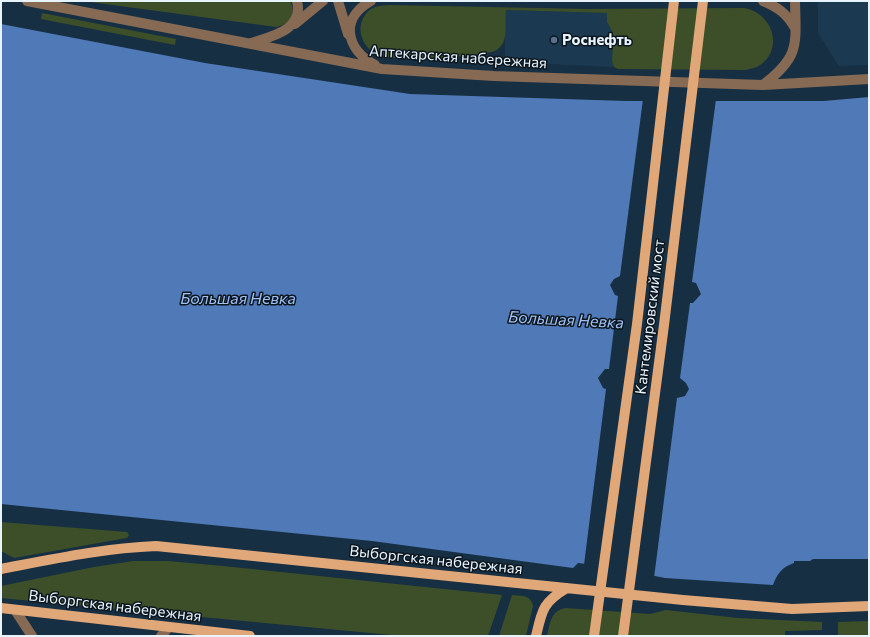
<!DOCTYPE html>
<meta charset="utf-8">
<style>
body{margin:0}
#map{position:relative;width:870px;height:637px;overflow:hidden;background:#172f42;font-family:Commissioner,sans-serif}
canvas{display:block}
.frame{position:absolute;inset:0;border:2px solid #e7f3fd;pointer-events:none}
</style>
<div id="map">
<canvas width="870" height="637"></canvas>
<div class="frame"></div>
</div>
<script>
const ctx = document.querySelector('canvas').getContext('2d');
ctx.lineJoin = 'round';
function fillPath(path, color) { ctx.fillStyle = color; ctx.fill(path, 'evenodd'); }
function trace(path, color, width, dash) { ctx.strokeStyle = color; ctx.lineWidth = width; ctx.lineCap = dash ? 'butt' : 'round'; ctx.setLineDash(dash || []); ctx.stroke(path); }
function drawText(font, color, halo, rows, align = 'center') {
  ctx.font = font + ' Commissioner,sans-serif'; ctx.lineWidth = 3; ctx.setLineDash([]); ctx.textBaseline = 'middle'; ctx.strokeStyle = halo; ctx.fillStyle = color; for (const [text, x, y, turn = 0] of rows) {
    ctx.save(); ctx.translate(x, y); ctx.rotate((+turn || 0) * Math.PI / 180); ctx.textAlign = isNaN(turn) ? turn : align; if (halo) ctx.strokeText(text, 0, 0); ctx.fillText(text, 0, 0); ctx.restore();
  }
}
const built = new Path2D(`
 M818,1h51v64l-30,1 -21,-33z
 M505,10l102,3v9l6,11 -1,28 2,6 -109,-5z`);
const green = new Path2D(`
 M83,1h207c7,13 -1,24 -14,26z
 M389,5l199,4 156,-1c30,5 41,44 13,59 -3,1 -8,2 -11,3l-128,-1 -4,-2 -2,-6 1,-28 -6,-11v-9l-101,-3c-2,16 4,33 -11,41 -23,6 -95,12 -116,4 -19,-7 -26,-33 -8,-46 5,-3 12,-4 18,-4z
 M42,13l134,26 -1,6 -134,-26z
 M1,522l126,10 2,3 -2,3 -113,20 -13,-7z
 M133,561h35l55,5 279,29 -14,41h-86l-401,-38v-12l93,-19z
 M512,595c10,1 19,0 21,11l-7,30h-27z
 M566,608l84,6 16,-4 72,8 84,4v8l-37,1v5h-238c3,-13 4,-26 19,-28z
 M869,621v15h-31v-14z`);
const water = new Path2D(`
 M1,24l204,39 205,31 216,7h198l45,-4v462h-56l-3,2h-16v2c-12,4 -17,11 -21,22l-108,-7 -15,-3 -3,-4 -69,-8 -5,5 -201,-27 -371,-37z`);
const pier = new Path2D(`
 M643,99h73l-24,183 4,1 5,11 -8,9h-3l-10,75 6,5 3,6 -4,7 -8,2 -23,180 -5,-1 -3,-4 -62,-8 22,-176 -3,-1 -5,-10 7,-9h4l9,-73 -3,-1 -5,-10 4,-6 6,-3z`);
const minor = new Path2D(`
 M27,1l355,68 112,7 269,9 106,-6
 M338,1l10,33
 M371,1c-32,18 -25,48 4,64
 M763,1c15,6 24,13 32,27
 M295,24l28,-23
 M251,43c21,-7 53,-13 46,-42
 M763,85c37,-28 33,-40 32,-84
 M15,610l17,26
 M161,636l7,-8`);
const major = new Path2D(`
 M1,569c52,-10 103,-21 155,-23l527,54 109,9 77,-3
 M1,608l249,28
 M536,636c6,-26 7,-34 31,-48`);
const majorBridge = new Path2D(`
 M594,636l43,-312 37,-323
 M623,636l41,-311 39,-324`);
const markers = [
 [554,40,4,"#5c6f8a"]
];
const poiNames = [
 ["Роснефть",562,40]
];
const streetNames = [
 ["Аптекарская набережная",458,57,4],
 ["Кантемировский мост",650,317,-83],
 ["Выборгская набережная",436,560,6],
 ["Выборгская набережная",115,606,7]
];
const waterNames = [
 ["Большая Невка",238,299],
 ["Большая Невка",566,320,3]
];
fillPath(built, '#1b3a52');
fillPath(green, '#3d4f28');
fillPath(water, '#5079b8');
fillPath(pier, '#172f42');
trace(minor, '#866a54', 10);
trace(major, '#e0a779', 10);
trace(majorBridge, '#e0a779', 10);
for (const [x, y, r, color] of markers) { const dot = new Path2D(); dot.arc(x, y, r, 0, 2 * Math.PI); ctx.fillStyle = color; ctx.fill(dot); trace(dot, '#0c161e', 1.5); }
drawText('bold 15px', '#e7f3fd', '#0c161e', poiNames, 'left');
drawText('15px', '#e7f3fd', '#0c161e', streetNames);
drawText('italic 16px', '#9fc1f5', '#0c161e', waterNames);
</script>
